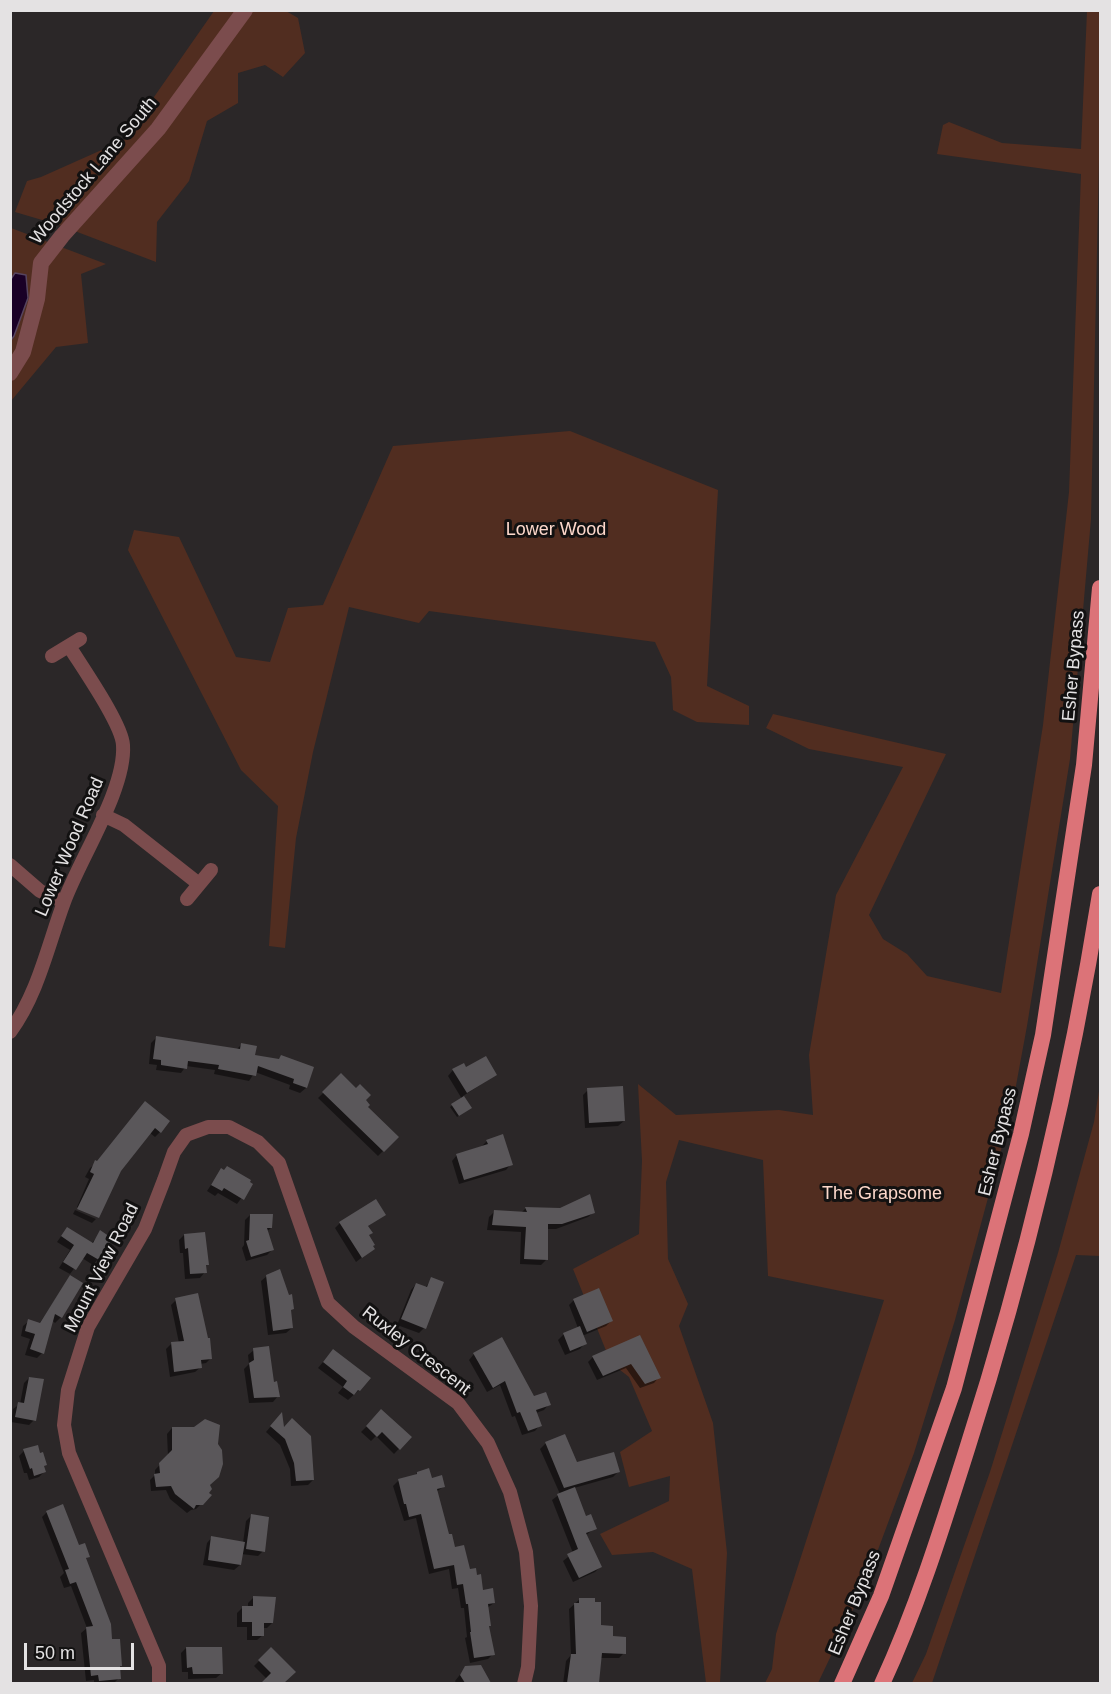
<!DOCTYPE html>
<style>
body{margin:0}
#map{position:relative;width:1111px;height:1694px;overflow:hidden;background:#2b2728;font-family:Helvetica,sans-serif}
canvas{display:block}
.frame{position:absolute;inset:0;border:12px solid #e4e2e3;pointer-events:none}
.scale{position:absolute;left:24px;top:1643px;width:110px;height:27px;box-sizing:border-box;border:3px solid #e4e2e3;border-top:0;padding-left:8px;font-size:18px;line-height:21px;white-space:nowrap;color:#e4e2e3;-webkit-text-stroke:4px #121111;paint-order:stroke}
</style>
<div id="map">
<canvas width="1111" height="1694"></canvas>
<div class="frame"></div>
<div class="scale">50 m</div>
</div>
<script>
const ctx = document.querySelector('canvas').getContext('2d');
ctx.lineJoin = 'round';
function fillPath(path, color) { ctx.fillStyle = color; ctx.fill(path, 'evenodd'); }
function trace(path, color, width, dash) { ctx.strokeStyle = color; ctx.lineWidth = width; ctx.lineCap = dash ? 'butt' : 'round'; ctx.setLineDash(dash || []); ctx.stroke(path); }
function drawText(font, color, halo, rows, align = 'center') {
  ctx.font = font + ' Helvetica,sans-serif'; ctx.lineWidth = 6; ctx.setLineDash([]); ctx.textBaseline = 'middle'; ctx.strokeStyle = halo; ctx.fillStyle = color; for (const [text, x, y, turn = 0] of rows) {
    ctx.save(); ctx.translate(x, y); ctx.rotate((+turn || 0) * Math.PI / 180); ctx.textAlign = isNaN(turn) ? turn : align; if (halo) ctx.strokeText(text, 0, 0); ctx.fillText(text, 0, 0); ctx.restore();
  }
}
const green = new Path2D(`
 M214,11h72l12,7 7,35 -22,24 -18,-12 -27,8v30l-31,18 -18,60 -32,41 -1,40 -97,-37 -44,-13 12,-31 14,-4 83,-37z
 M1087,11h13v104l-9,404 -21,240 -43,267 -12,65 -13,55 -47,174 -41,133 -48,129 -48,101h-53l7,-14 4,-35 108,-334 -116,-24 -5,-116 -84,-20 -13,42 2,77 20,45 -9,22 34,97 14,130 -7,130h-14l-14,-114 -39,-17 -41,3 -12,-21 69,-33 1,-25 -41,11 -9,-35 32,-21 -23,-54 -18,-14 -38,-94 66,-35 3,-73 -4,-77 38,31 103,-5 34,5 -4,-60 27,-160 67,-128 -94,-18 -43,-21 7,-14 173,40 -77,161 14,24 24,15 20,22 74,17 42,-268 26,-233 12,-318 -144,-20 6,-29 6,-3 53,21 79,6z
 M11,228l95,36 -25,10 7,69 -32,4 -45,54v-61l3,-4 1,-62 -4,5z
 M570,431l148,59 -11,196 42,20v19l-52,-3 -24,-12 -2,-33 -16,-35 -226,-31 -10,12 -70,-16 -36,145 -17,86 -11,110 -16,-2 9,-140 -37,-36 -113,-220 6,-20 45,7 57,120 34,5 18,-54 35,-3 70,-159z
 M1100,1085v171l-24,-1 -144,428h-20l14,-29 64,-182 68,-219 36,-131z`);
const water = new Path2D(`
 M15,273l11,2 2,23 -14,38 -3,4v-61z`);
const shadow = new Path2D(`
 M156,1038l80,12 5,-5 12,11 59,12 -6,20 -6,5 -11,-4 1,-4 -35,-13 -6,9 -35,-7 1,-4 -29,-4 -5,7 -25,-3 1,-5 -8,-1 2,-21z
 M466,1069l30,6 -33,21 7,12 -13,9 -7,-10 12,-8 -14,-23 5,-6z
 M341,1076l23,24 2,7 31,30 -19,19 -60,-58z
 M588,1090l36,31 -6,5 -33,2 -2,-33z
 M140,1109l20,23 -5,5 -5,-4 -31,37 -22,47 -20,-10 12,-28 -4,-2 5,-9 6,-5z
 M487,1141l24,23 -5,6 -47,14 -7,-23 5,-6 25,-9z
 M221,1170l30,15 -14,19 -19,-11 -3,3 -8,-5z
 M526,1208l68,4 -6,5 -32,12h-9l-1,31 -5,5 -21,-1 1,-32 -34,-2 2,-13 6,-6 26,2z
 M75,1210l21,9 -4,4 -19,-9z
 M384,1214l-17,13 1,9 5,13 -17,13 -21,-34 5,-5z
 M250,1215l21,13 -5,4 6,18 -5,5 -21,6 -4,-13 2,-3 1,-25z
 M101,1232l-3,27 -5,6 -11,-7 -12,16 -11,-6 11,-18 -13,-8 5,-7 29,9z
 M184,1235l23,29 -2,3v5l-5,6 -15,1 -2,-26h-3l-1,-13z
 M267,1276l22,35 3,17 -6,5 -18,2 -7,-54z
 M70,1277l11,7 -20,33 -6,6 -3,-3 -10,33 -5,5 -12,-3 5,-16 -9,-3 2,-10 6,-5 10,3z
 M432,1279l-8,49 -5,5 -22,-8 14,-35 5,-6 9,4z
 M176,1300l35,58 -5,5 -6,1 1,3 -6,5 -25,5 -4,-28 6,-6h7l-8,-38z
 M574,1300l37,21 -5,5 -24,10 3,7 -5,6 -15,6 -7,-15 5,-5 15,-7 -9,-23z
 M639,1337l20,40 -5,6 -14,5 -14,-20 -29,12 -9,-18 5,-5z
 M254,1350l24,46 -5,6 -24,1 -5,-34 5,-5 -1,-9z
 M474,1354l60,44 15,6 -5,6 -8,3 4,12 -5,6 -13,4 -7,-19 -3,1 -12,-32 -13,7 -18,-32z
 M328,1356l31,34 -11,10 -10,-7 5,-6 -25,-19z
 M29,1378l5,42 -5,5 -18,-3 2,-13 7,-5 4,-21z
 M382,1411l28,26 -16,17 -18,-18 -5,5 -10,-9z
 M277,1419l36,61 -5,5 -17,1 -1,-17 -10,-24 -14,-13z
 M172,1428l37,57 -2,8 3,2 -14,14 -5,1 -4,3 -17,-14 -4,-9 -15,1 -1,-11 5,-5v-5l13,-14 -1,-22z
 M564,1436l12,28 42,8 -5,5 -39,11 12,30 9,10 -10,8 15,31 -5,5 -22,10 -10,-21 10,-8 -21,-53 8,-6 -20,-45 5,-5z
 M24,1451l19,16 1,5 -5,5 -10,3 -2,-7h-3l-5,-17z
 M417,1473l26,14 -7,5 11,44 34,56 13,11 -7,5 1,18 5,28 -5,5 -18,4 -5,-25 2,-1 -3,-29h-3l-3,-20 -6,1 -3,-20 -20,5 -13,-56 -12,3 -11,-35 5,-5 16,-4z
 M47,1512l41,44 -3,4 26,81 10,24 -3,3 1,10 -5,5 -20,1v-4l-8,1 -5,-48 6,-5 -16,-42 -7,2 -4,-11 4,-4 -22,-56z
 M251,1516l12,35 -5,5 -17,-2 -1,11 -6,5 -31,-5 4,-22 5,-6 31,6 3,-22z
 M253,1598l19,25 -5,5h-4v7l-6,5h-10v-13h-10v-14l6,-6h5v-4z
 M580,1599l19,28 25,26 -5,5h-19l-3,26h-34l3,-23 5,-6 -2,-46z
 M186,1648l36,25 -6,5 -28,1v-7h-6l-1,-19z
 M271,1649l18,28 -8,7h-18l4,-5 -13,-13z
 M466,1667l23,16 -32,1 -2,-3z`);
const building = new Path2D(`
 M156,1036l84,13 1,-6 16,3 -2,9 24,4 2,-4 33,12 -7,21 -14,-5 1,-4 -36,-13 -2,10 -38,-7 1,-4 -31,-4 -1,8 -26,-4v-5l-8,-1z
 M486,1056l11,19 -30,18 -15,-24 12,-6 2,4z
 M341,1073l15,15 4,-4 11,11 -5,5 4,5 -2,2 31,30 -15,15 -62,-60z
 M623,1086l2,35 -36,2 -2,-35z
 M464,1096l8,12 -13,8 -8,-12z
 M145,1101l25,20 -9,12 -6,-5 -34,43 -22,47 -22,-9 17,-35 -4,-2 5,-12 2,1z
 M503,1134l10,31 -49,15 -8,-26 32,-10 -2,-4z
 M227,1166l24,14 -1,2 3,2 -9,16 -20,-12 -2,3 -11,-6 10,-17 3,2z
 M590,1194l5,19 -33,11h-14v36l-24,-1 2,-32 -34,-2 2,-15 33,2 -2,-5 35,1z
 M376,1199l10,16 -18,11 5,7 -4,2 6,10 -2,1 2,3 -13,9 -23,-36z
 M250,1214h23l-1,14h-5l7,22 -23,7 -5,-16 3,-1z
 M67,1227l26,16 7,-13 13,9 -14,21 -12,-7 -11,17 -13,-8 11,-17 -13,-9z
 M205,1232l4,33h-3l1,8 -17,1 -2,-26 -3,1 -1,-15z
 M280,1269l9,26 3,-1 2,15 -3,1 2,18 -20,3 -7,-56z
 M70,1275l13,8 -21,35 -7,-4 -11,40 -14,-5 5,-15 -10,-3 3,-12 12,4z
 M431,1277l13,5 -18,47 -25,-10 15,-36 11,4z
 M599,1288l14,33 -26,11 -14,-33z
 M198,1293l10,45h2l2,21 -11,1 1,8 -28,4 -3,-30 13,-1 -9,-43z
 M580,1326l7,18 -17,7 -7,-18z
 M640,1335l21,43 -16,6 -14,-20 -28,12 -11,-20z
 M502,1337l32,59 12,-4 5,13 -15,5 6,16 -14,5 -8,-19 -3,1 -12,-32 -12,7 -20,-35z
 M269,1346l5,36 3,-1 3,16 -26,1 -5,-35 5,-3 -1,-12z
 M333,1349l38,29 -11,13 -2,-1 -4,5 -11,-8 4,-6 -24,-19z
 M29,1377l15,2 -8,42 -21,-4 3,-15 6,1z
 M381,1409l31,28 -12,13 -18,-18 -5,5 -11,-11z
 M282,1412l2,15 8,-9 19,18 3,44 -18,1 -2,-18 -9,-24 -15,-13z
 M205,1419l15,6 -2,19 4,6 1,14 -4,13 -9,8 2,4 -3,4 3,2 -9,10h-7l-2,4 -19,-15 -4,-8 -15,1 -2,-13 6,-1 -1,-10 13,-13v-23h22z
 M565,1434l12,28 37,-10 6,20 -56,16 -19,-46z
 M38,1445l2,8 3,-1 4,13 -3,1 2,6 -12,4 -2,-8 -2,1 -7,-20z
 M429,1468l3,10 10,-3 3,12 -8,2 12,45h3l3,13 9,-2 6,24 6,-1 1,7 4,-1 2,16 10,-2 2,15 -7,1 3,22h-2l6,29 -21,3 -4,-26h1l-3,-28h-2l-3,-20 -6,1 -3,-20 -20,4 -13,-55 -12,3 -3,-13h-2l-6,-25 19,-5v-2z
 M575,1487l11,29 5,-2 6,15 -11,4 16,34 -23,11 -12,-24 11,-5 -21,-55z
 M63,1504l16,41 6,-2 5,14 -4,1 25,66 1,15h8l2,27h-2l1,13 -22,2 -1,-6 -7,1 -5,-49 7,-1 -17,-44 -6,2 -5,-14 4,-1 -23,-58z
 M251,1514l18,3 -4,35 -19,-3z
 M211,1536l34,6 -4,23 -33,-5z
 M253,1596l23,1 -3,26h-9v13h-12v-14h-10v-16h11z
 M579,1598h16v4h6v23l12,1v10l13,1v17l-24,-1 -3,30h-32l4,-29h5l-2,-51h5z
 M186,1647h36l1,27h-30l-1,-7 -5,1z
 M271,1647l25,25 -12,11h-23l10,-10 -13,-13z
 M481,1665l10,18h-26l-5,-8 5,-9z`);
const minor = new Path2D(`
 M52,656l28,-17
 M103,815l21,10 75,59
 M10,865l30,26 24,11
 M187,899l24,-29
 M10,1032c28,-38 38,-87 54,-130 16,-44 62,-113 59,-157 -1,-21 -41,-78 -54,-99
 M159,1684v-18l-90,-213 -5,-28 4,-35 20,-63 57,-98 19,-49 10,-28 12,-17 22,-8h21l29,15 21,21 49,140 26,24 104,76 30,40 22,49 16,60 5,54 -3,61 -4,17`);
const tertiary = new Path2D(`
 M10,373l13,-21 14,-53 4,-36 21,-27 96,-107 87,-119`);
const trunk = new Path2D(`
 M842,1684l39,-88 73,-208 67,-254 22,-99 41,-270 16,-177
 M882,1684c35,-76 60,-156 85,-235 58,-181 103,-367 133,-555`);
const streetNames = [
 ["Woodstock Lane South",94,171,-50],
 ["Esher Bypass",1074,666,-85],
 ["Lower Wood Road",70,847,-67],
 ["Esher Bypass",998,1142,-76],
 ["Mount View Road",102,1268,-63],
 ["Ruxley Crescent",416,1351,38],
 ["Esher Bypass",855,1603,-68]
];
const parkNames = [
 ["Lower Wood",556,530],
 ["The Grapsome",882,1194]
];
fillPath(green, '#512d20');
fillPath(water, '#190026');
trace(water, '#56445f', 1.5);
fillPath(shadow, '#0007');
fillPath(building, '#5a575a');
trace(minor, '#7b4c4d', 14);
trace(tertiary, '#7b4c4d', 16);
trace(trunk, '#dc7378', 16);
drawText('18px', '#e4e2e3', '#121111', streetNames);
drawText('18px', '#fdd8cb', '#121111', parkNames);
</script>
